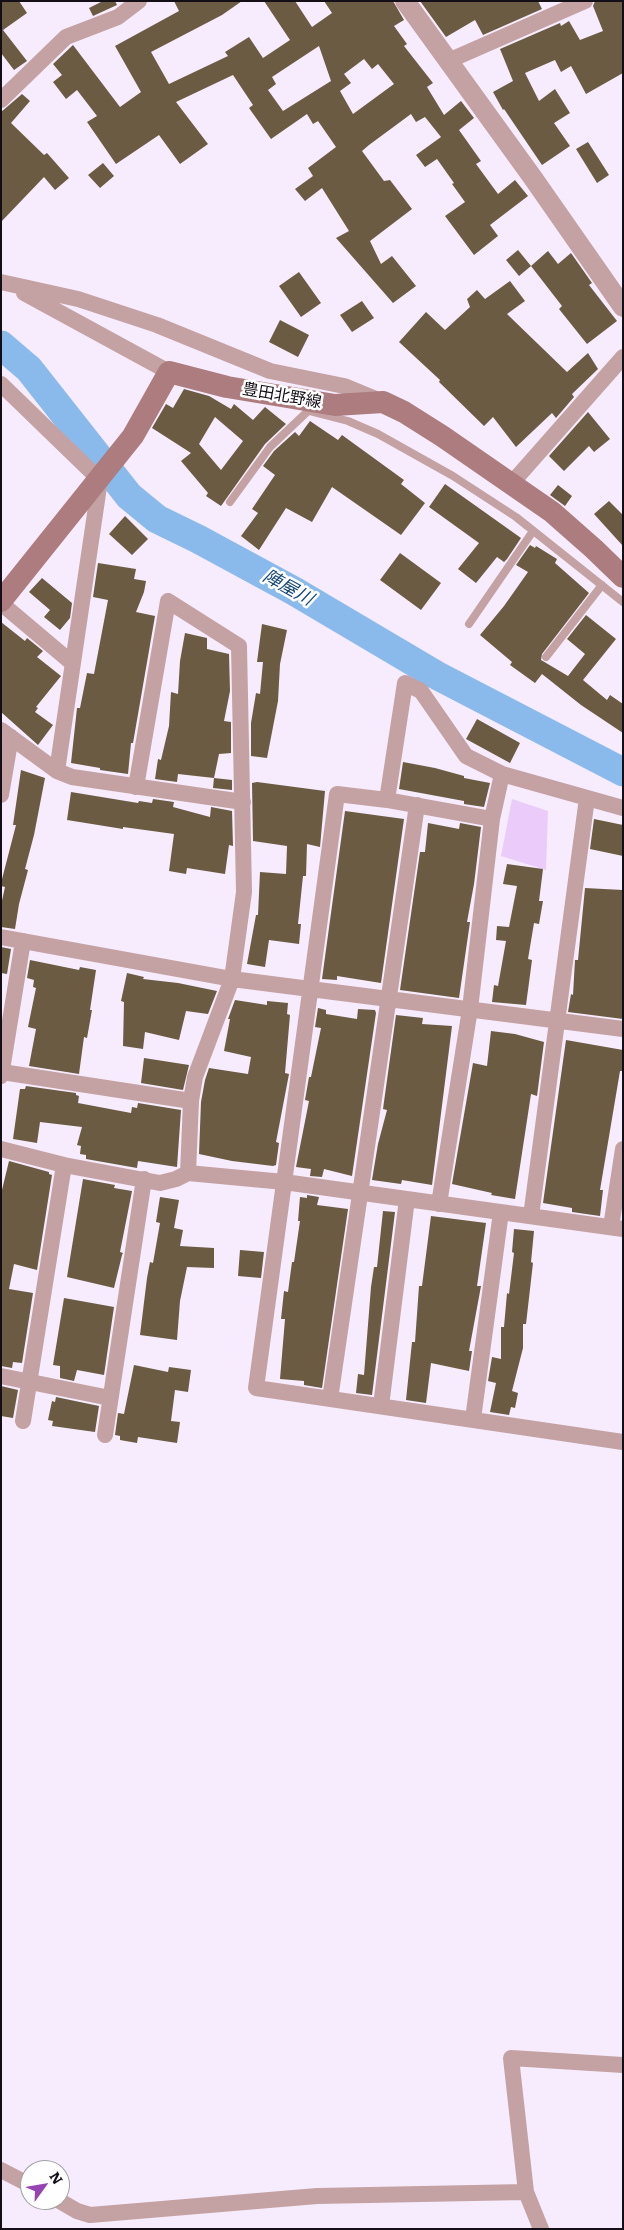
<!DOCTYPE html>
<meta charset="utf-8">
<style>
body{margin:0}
#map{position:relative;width:624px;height:2230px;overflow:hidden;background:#f7ecfd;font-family:Literata,serif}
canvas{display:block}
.frame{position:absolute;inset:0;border:2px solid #140e17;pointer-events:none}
.north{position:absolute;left:20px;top:2160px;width:50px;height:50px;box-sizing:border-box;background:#fff;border:1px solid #a19fa2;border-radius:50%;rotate:58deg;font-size:14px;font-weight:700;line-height:20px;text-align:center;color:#140e17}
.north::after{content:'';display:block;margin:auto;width:18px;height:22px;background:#9744b3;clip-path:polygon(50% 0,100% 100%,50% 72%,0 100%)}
</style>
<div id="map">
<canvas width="624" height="2230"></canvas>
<div class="frame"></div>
<div class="north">N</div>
</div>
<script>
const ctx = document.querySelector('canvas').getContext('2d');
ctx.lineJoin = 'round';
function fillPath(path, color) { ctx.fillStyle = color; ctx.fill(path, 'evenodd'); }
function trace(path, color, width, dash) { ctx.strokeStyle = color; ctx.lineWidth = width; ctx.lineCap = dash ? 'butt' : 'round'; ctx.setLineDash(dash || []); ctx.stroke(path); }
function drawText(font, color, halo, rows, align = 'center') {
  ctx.font = font + ' Literata,"Noto Sans JP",serif'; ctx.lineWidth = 5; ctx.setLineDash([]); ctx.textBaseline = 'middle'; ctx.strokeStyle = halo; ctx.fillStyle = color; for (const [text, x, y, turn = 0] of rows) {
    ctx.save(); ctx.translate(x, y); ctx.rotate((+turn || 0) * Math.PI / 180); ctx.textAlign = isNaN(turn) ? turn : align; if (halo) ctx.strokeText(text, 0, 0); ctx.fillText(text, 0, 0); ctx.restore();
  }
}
const green = new Path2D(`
 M512,799l36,12 -2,59 -45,-14z`);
const river = new Path2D(`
 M1,345l28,24 100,127 28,23 41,20 96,52 142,84 187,97`);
const building = new Path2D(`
 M1,1h18l8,12 -24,17 24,31 -13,9 -13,-17z
 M103,1h12l2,4 -24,11 -4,-8z
 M174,1h68l-20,14 -71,37 18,32 59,-28 -3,-4 24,-15 14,21 27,-18 -26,-39h31l17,26 20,-14 -8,-12h69l11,19 -10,6 13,18 -3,2 29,37 -6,4 17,28 17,-14 13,17 -15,12 22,31 -5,3 22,30 17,-14 13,16 -38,29 8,11 -24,19 -29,-39 20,-14 -13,-18 2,-1 -17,-24 -12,8 -9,-12 25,-18 -16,-20 -9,5 -5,-8 -42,31 -7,6 22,30 6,-1 22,29 -42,32 11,23 11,-8 24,30 -23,17 -57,-65 13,-7 -27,-43 -17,13 -10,-12 18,-13 -5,-8 28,-21 -18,-26 -5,3 -6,-10 -36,25 -22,-31 4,-3 -20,-30 -57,27 32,42 -28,20 -21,-29 -43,29 -29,-42 10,-6 -20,-26 -11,9 -13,-17 9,-7 -9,-11 20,-19 47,62 21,-15 -26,-46 64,-35zM319,46l12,35 -48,30 -15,-21 8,-6 -4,-7zM364,59l8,10 6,-5 16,20 -41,30 -13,-23 11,-8 -7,-9z
 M420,1h118l4,8 -59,26 -8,-15 -29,17z
 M595,1h28v72l-37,21 -15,-28 -10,6 -6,-12 -30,13 14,28 16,-12 15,24 -16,10 16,23 -28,19 -38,-56 -1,1 -10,-18 20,-11 -13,-32 60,-26 1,3 8,-5 11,19 23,-9 -10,-25z
 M22,94l8,7 -19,22 33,32 3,-2 22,25 -14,12 -11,-13 -43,45v-110z
 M588,142l21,33 -12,8 -21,-34z
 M103,163l11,13 -14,12 -12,-13z
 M518,250l13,16 -12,10 -13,-16z
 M548,251l10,13 13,-11 21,30 -3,2 28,36 -30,23 -28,-35 3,-3 -31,-40z
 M299,272l22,31 -20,14 -22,-31z
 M510,281l15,20 -18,13 60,58 21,-19 10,16 -26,25 2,3 -18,21 -4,-5 -36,34 -23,-30 -9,9 -45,-44 1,-2 -41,-38 27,-30 19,18 25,-23 -3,-8 10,-9 8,9z
 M362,301l12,17 -22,14 -12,-17z
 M280,320l29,15 -11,22 -29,-15z
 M184,389l25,7 22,13 3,-5 19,16 12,-13 21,17 -21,20 -44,62 -15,-10 2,-3 -27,-32 10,-8 -39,-25 14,-24 7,4zM215,417l28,24 -22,29 -22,-26z
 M588,412l22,27 -16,13 -5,-6 -25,25 -15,-15z
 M310,421l28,19 4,-5 62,45 -3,4 24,19 -24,32 -69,-48 -20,35 -26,-14 -27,42 -18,-14 17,-23 -6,-4 23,-34 -12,-9 11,-15 21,-19 4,4z
 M445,484l76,54 -14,21 -3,3 -7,-5 -21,26 -18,-14 21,-26 -50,-36z
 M558,485l14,11 -7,10 -15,-11z
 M609,501l14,14v31l-29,-32z
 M125,516l23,23 -16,16 -23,-21z
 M530,545l5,3 1,-2 21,13 -2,4 34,30 -47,61 -1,6 27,16 17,-22 -18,-15 19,-24 30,24 -33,41 24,20 3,-5 13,9v29l-42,-28 -39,-31 -7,9 -25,-18 2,-3 -32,-27 24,-29 24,-34 -12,-7z
 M400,553l41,30 -20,27 -41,-30z
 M98,563l38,6 -2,10 12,2 -2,11 -8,20 19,4 -22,127h-2l-3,31 -28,-4v-2l-29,-5 6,-55h3l7,-35 7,1 14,-74 -15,-3z
 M42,578l30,25 -2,15 -10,12 -16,-13 6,-7 -21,-18z
 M1,622l24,19 2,-3 16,13 -6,6 24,19 -25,31 2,1 -3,4 18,13 -15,20 -37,-33z
 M262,624l25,6 -7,34 -2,37 -11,57 -16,-2v-33l5,-30 4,1 3,-32h-6z
 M185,633l22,5v11l22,5 1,37 -6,30 7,1v31l-12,1 -5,24 -36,-4 -1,8 -22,-3 3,-20 3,1 8,-34 2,-34 7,2 2,-33z
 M477,719l43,24 -10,20 -44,-24z
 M403,762l32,6 29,8v2l26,5 -6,24 -20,-3v-3l-65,-12z
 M21,770l24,8 -11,57 -9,34 3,1 -9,34 -4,25 -14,-2v-22l4,-18 -4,-1v-3l15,-58h-3z
 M214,778l18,2v10l-19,-2z
 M257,782l68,9 -5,56 -13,-3 -1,32h-3l-5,48h3l-2,20 -30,-4 -4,27 -18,-3 9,-49h2l2,-43 26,2 1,-28 -34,-5 -1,-58z
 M71,792l67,11 1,-2 13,2 1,-4 21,3 -1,5 37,10 1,-10 21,4 1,35 -4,-1 -4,29 -38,-6 -1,6 -17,-3 5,-37 -51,-7v2l-56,-9z
 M345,811l59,8 -23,164 -44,-7v4l-15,-1z
 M594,819l29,6v31l-33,-7z
 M428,823l31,6 1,-6 21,4 -7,57 -7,38h3l-11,76 -59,-8 20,-138h5z
 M507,864l36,5 -4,32h4l-4,23 -5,-1 -6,36 4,1 -6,45 -34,-3 2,-17 4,1 8,-45 -10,-1 1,-14 12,1 8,-41 -14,-2z
 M585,888l38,2v129l-55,-7 3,-18 2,1 2,-35h3z
 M1,947l10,2 -4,25 -6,-1z
 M30,960l49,10 1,-3 16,3 -6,40h2l-5,28 -3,-1 -5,37 -50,-8 7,-37 -8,-2 8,-39 -3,-1 1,-7 -7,-2z
 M127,973l17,4 -1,2 35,4 39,8 -9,23 -22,-3 -7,29 -34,-8 -2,17 -20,-3 1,-44 -3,-1z
 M235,1000l32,5v-4l21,2 -1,11 3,1 -5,58 4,1 -13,68 3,1 -3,22 -3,1 -41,-5 -33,-7 2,-52 4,-22 4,-12 39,6 3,-17 -27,-6 6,-32h-2z
 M318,1008l8,2v4l31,5 1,-10 17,1 1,3 -24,163 -28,-7 -2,8 -12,-1 1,-7 -15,-2 13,-66 -4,-1 4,-23h2l10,-49 -6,-1z
 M396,1015l27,3 -1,6 30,2 -20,159 -30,-5 -1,4 -29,-4 6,-36 9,-34 -4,-1z
 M491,1031l24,3 29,8 -7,54 -6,-2 -16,105 -24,-4 1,-2 -40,-9 21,-121 14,3z
 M566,1040l57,10v21h-3l-20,119h3l-3,26 -28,-4v-4l-29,-5z
 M144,1058l45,7 -6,25 -42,-7z
 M26,1086l50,7v2l3,1 -1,7 53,10 1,-6 5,1 1,-5 43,7 -4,57 -39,-6 -1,7 -51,-9v-4l-6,-1 1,-8 -4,-1 5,-18 -42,-5 -3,21 -24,-4 7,-50h5z
 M9,1161l40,11v2l3,1 -15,95 -23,-6 -5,25 24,4 -11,70 -9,-1 -1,6 -11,-2v-172z
 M83,1179l32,6 -1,3 18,3 -12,61 3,1 -1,2 -8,33 -47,-11z
 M307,1195l12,2 -2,8 31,4 -26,179 -18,-3v-4l-24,-2 5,-60h-4l3,-28 4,1 4,-30h2l6,-41h-2l2,-24 7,1z
 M160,1197l19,3 -5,28 9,2 -3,16 34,2v20l-27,-1 -7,34 -3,39 -37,-5 7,-57 3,-16 3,1 7,-40 -4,-1z
 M383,1211l12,1 -23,183 -16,-2 2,-19 6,1 7,-88 3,-20h3z
 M431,1216l55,7 -9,63h4l-12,65h3l-3,20 -38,-8 -5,40 -20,-3 6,-58h3l4,-56h3z
 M514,1229l20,2 -3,31 2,1 -7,61h-3v24l-11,43 6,2 -3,15 -4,-1 -2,8 -19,-3 6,-29 -8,-2 4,-24 9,2v-32h3l3,-34 2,1 5,-41 -2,-1z
 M240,1250l24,2 -3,26 -23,-2z
 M64,1298l50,9 -10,68 -27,-5 -3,11 -14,-3v-12l-7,-1z
 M134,1365l34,7 1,-5 22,3 -3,22 -13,-2 -4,31 9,1 -3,21 -39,-6 -1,6 -17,-3v-4l-5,-1 3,-22 6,1z
 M1,1386l17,4 -5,28 -12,-2z
 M56,1397l43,9 -4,26 -43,-6 1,-5 -5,-1 4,-19 3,1z`);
const service = new Path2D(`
 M309,411l39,10 30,13 75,42 63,41 107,85
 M230,502l40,-55 38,-36
 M469,624l64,-93
 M546,657l56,-72`);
const minor = new Path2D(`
 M448,61l137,-60
 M1,100l65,-63 52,-20 21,-16
 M1,282l77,17 79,26 113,46 74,15 34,14
 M24,293l145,79
 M1,384l99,96 -43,291
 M511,484l112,-127
 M1,603l71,60
 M1,730l56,41 15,6 171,25
 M136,787l32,-186 71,45 5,246 -12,87 -37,98 -4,24 -3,72
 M1,795l10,-58
 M387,800l105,19
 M623,808l-121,-34 -36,-18 -45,-65 -16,-8 -18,117 -50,-6 -81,594 367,54
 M1,937l231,42 391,50
 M2,1072l189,29
 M1,1076l22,-135
 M1,1149l63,16 96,18 16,-4 12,-6 96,9 339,47
 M439,1204l31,-195 22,-190 10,-45
 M531,1216l56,-418
 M611,1227l12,-78
 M1,1376l109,22
 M330,1399l87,-594
 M381,1406l26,-207
 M473,1419l28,-207
 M23,1421l41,-256
 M105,1435l39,-256
 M1,2170l29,15
 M58,2200l19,11 13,4 227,-19 209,-4
 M541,2229l-15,-37 -15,-134 112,7`);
const tertiary = new Path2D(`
 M405,1l128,177 90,129`);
const secondary = new Path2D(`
 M1,601l132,-165 36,-64 58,15 108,18 48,-3 21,10 38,24 110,76 42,37 29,28`);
const streetNames = [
 ["豊田北野線",282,396,10]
];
const waterNames = [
 ["陣屋川",288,588,29]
];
fillPath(green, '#eacbf9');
trace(river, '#8abaec', 29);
fillPath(building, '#6a5b42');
trace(service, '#c4a2a4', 8);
trace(minor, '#c4a2a4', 16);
trace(tertiary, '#c4a2a4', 20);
trace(secondary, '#ac7c7f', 22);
drawText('16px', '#140e17', '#fff', streetNames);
drawText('italic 18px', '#174978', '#fff', waterNames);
</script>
